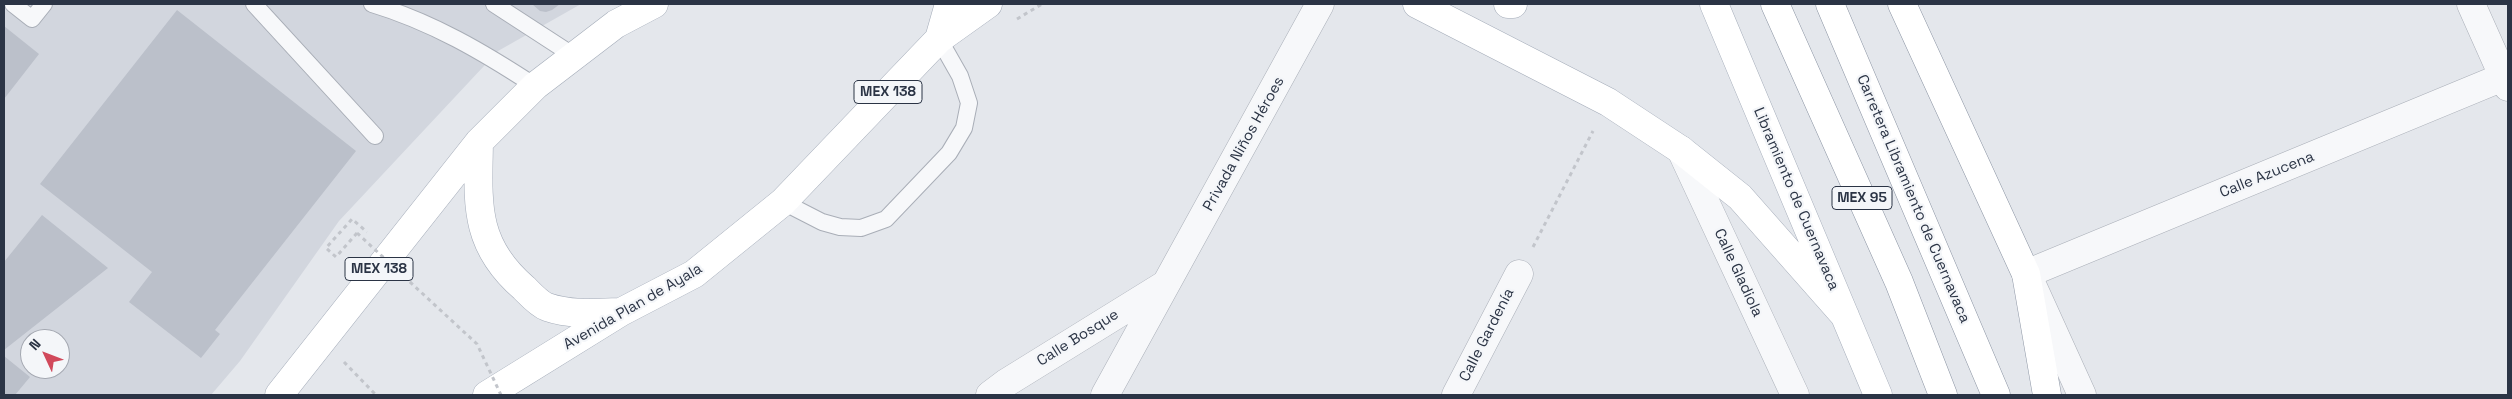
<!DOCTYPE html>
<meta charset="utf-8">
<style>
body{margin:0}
#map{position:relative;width:2512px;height:399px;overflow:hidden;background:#e4e7ec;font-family:"Space Grotesk",sans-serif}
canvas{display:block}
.frame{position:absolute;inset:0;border:5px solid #2b3445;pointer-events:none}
.north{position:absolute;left:20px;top:329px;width:50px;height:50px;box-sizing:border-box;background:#f4f6f9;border:1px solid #a4a8b1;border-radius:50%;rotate:313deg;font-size:14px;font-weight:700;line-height:20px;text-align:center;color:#2b3445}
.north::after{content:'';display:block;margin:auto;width:18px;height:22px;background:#d1495b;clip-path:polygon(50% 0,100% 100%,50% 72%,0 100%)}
</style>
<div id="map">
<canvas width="2512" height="399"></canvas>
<div class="frame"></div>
<div class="north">N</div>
</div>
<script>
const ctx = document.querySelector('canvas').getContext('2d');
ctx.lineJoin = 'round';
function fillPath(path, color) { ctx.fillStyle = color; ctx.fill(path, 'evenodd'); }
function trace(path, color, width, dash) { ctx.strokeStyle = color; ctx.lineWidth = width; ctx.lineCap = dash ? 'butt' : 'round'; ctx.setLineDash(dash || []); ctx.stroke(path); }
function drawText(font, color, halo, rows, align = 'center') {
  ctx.font = font + ' "Space Grotesk",sans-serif'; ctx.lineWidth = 4.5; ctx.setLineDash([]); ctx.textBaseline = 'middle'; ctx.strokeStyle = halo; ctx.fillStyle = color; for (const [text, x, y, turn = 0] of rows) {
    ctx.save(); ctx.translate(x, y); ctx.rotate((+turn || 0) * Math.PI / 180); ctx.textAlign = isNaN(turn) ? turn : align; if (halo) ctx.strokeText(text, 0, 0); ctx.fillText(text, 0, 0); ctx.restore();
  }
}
const built = new Path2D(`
 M4,4h577l-83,47 -159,170 -99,140 -29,34h-207zM30,339h30v30h-30z`);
const building = new Path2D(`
 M532,4h28l-8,6 -6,2 -6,-1z
 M177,10l179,141 -141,179 5,4 -19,24 -72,-56 23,-30 -112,-88z
 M4,26l35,28 -35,45z
 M42,215l66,53 -104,82v-88z
 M4,356l26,21 -15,18h-11z`);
const path = new Path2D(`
 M1017,19l25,-15
 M357,233l-21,24 -10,-9 26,-29 15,13
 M1533,247l60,-116
 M344,362l32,33`);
const service = new Path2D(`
 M13,4l19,15 12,-15
 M254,4l121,132
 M372,4c60,18 111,48 163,82
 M494,4l80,52
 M783,202l39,20 18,5 21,1 25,-9 63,-66 15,-25 5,-25 -9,-27 -21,-37`);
const minor = new Path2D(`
 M2471,4l37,83
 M1681,150l114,245
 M2026,274l482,-199
 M990,395l16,-12 160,-99
 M1105,395l215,-391
 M1456,395l63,-121`);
const tertiary = new Path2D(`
 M2033,287l49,108`);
const primary = new Path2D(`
 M1417,4l191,98 73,48 59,47 105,119
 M1508,4h5
 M1714,4l164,391
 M939,39l10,-35
 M479,142c-1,61 -6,102 45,146 6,6 15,16 23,19 23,8 48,6 72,5
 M279,395l200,-253 56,-56 81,-62 38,-20
 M487,395l134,-83 73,-38 89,-72 156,-163 49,-35`);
const trunk = new Path2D(`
 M1775,4l124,278 44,113
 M1830,4l166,391
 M1902,4l124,270 21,121`);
const pathBridge = new Path2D(`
 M357,233l120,111 24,51`);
const shields = [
 [888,92,68],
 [1862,198,60],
 [379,269,68]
];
const shieldNames = [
 ["MEX 138",888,92],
 ["MEX 95",1862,198],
 ["MEX 138",379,269]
];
const streetNames = [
 ["Privada Niños Héroes",1244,144,-61],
 ["Calle Azucena",2267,175,-22],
 ["Libramiento de Cuernavaca",1796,199,67],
 ["Carretera Libramiento de Cuernavaca",1913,199,67],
 ["Calle Gladiola",1738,273,65],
 ["Avenida Plan de Ayala",633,307,-30],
 ["Calle Gardenía",1487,335,-63],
 ["Calle Bosque",1078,338,-32]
];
fillPath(built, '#d2d6de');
fillPath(building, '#bbc0ca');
trace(service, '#a9aeb7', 18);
trace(minor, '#a9aeb7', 29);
trace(tertiary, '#a9aeb7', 29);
trace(primary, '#a3abb8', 29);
trace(trunk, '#8b94a3', 29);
trace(path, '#c2c5cb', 3, [4, 4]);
trace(service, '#f7f8fa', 16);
trace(minor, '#f7f8fa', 28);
trace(tertiary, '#f7f8fa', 28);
trace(primary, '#fff', 28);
trace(trunk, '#fff', 28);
trace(pathBridge, '#c2c5cb', 3, [4, 4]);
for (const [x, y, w] of shields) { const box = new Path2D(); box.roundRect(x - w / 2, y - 11.5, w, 23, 4); ctx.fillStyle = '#f4f6f9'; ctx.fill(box); trace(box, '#2b3445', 1); }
drawText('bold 14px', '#2b3445', null, shieldNames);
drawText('15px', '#2b3445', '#f4f6f9', streetNames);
</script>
